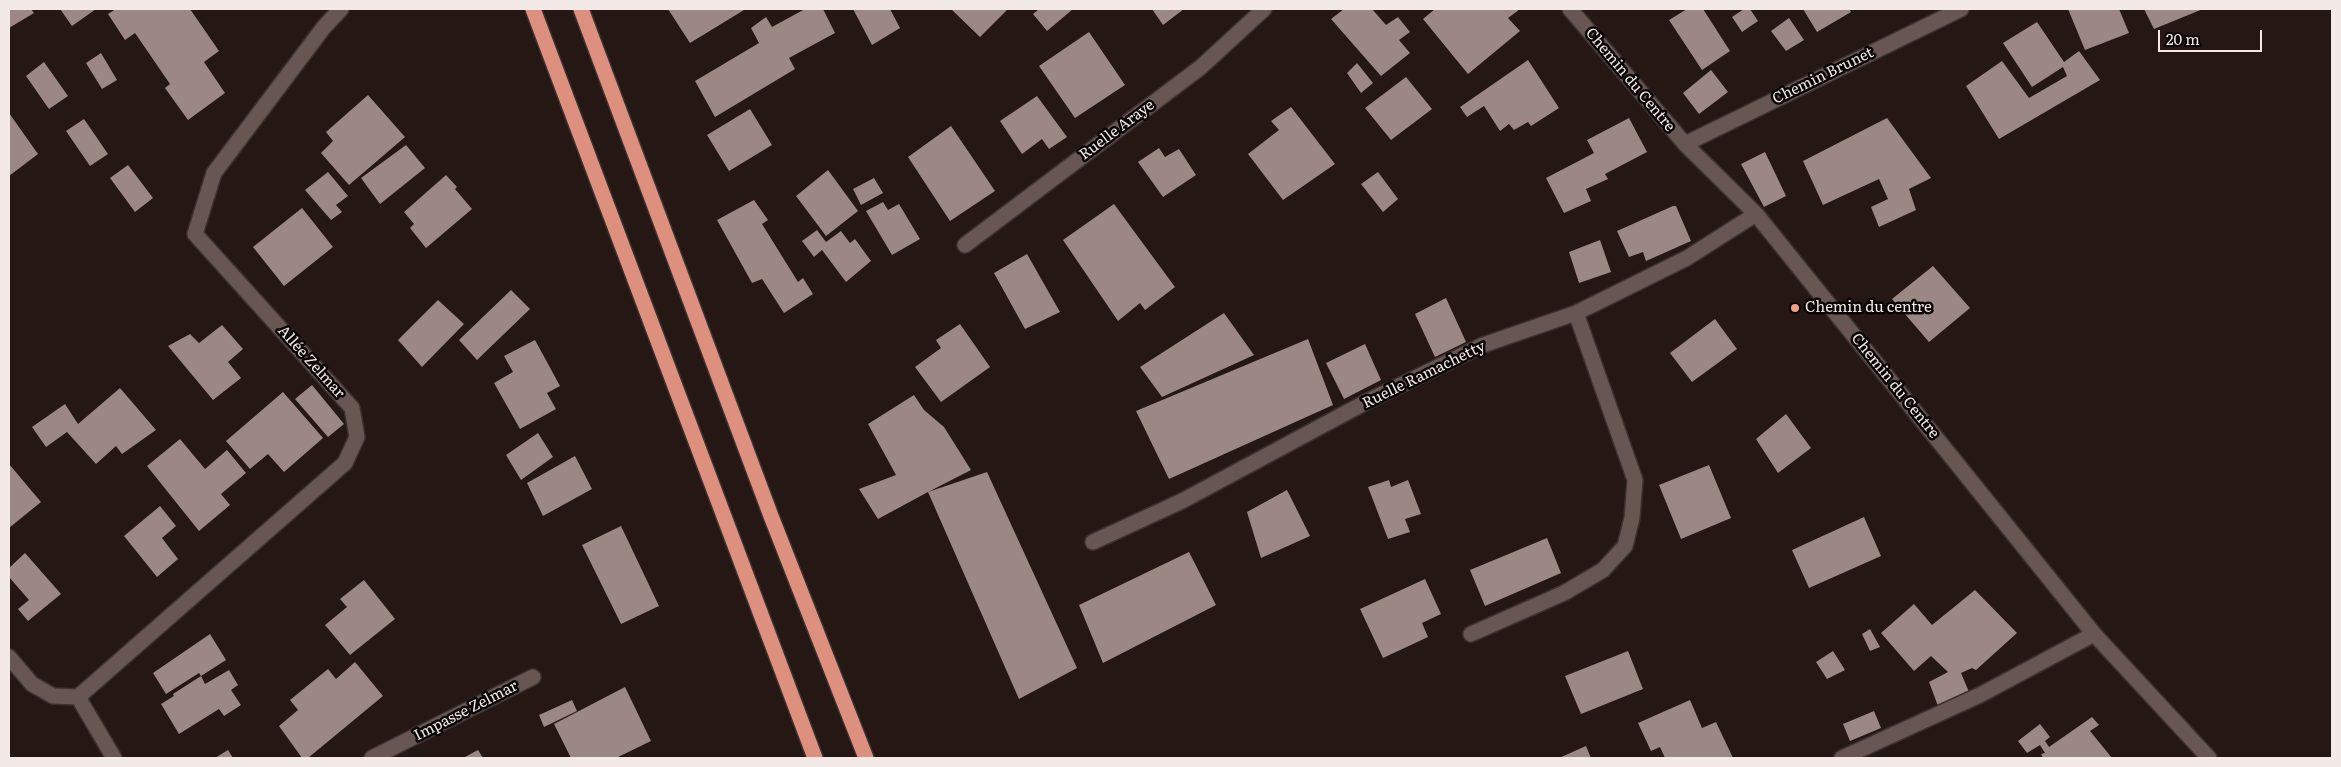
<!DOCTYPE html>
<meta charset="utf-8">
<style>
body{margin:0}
#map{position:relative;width:2341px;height:767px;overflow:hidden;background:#251714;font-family:Literata,serif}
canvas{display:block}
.frame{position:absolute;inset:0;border:10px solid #f3e9e6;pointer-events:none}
.scale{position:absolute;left:2158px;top:30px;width:104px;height:22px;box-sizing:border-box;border:2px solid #f3e9e6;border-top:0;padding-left:6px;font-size:15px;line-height:18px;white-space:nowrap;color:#f3e9e6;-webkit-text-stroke:4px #090504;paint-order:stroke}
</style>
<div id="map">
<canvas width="2341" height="767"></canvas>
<div class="frame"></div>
<div class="scale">20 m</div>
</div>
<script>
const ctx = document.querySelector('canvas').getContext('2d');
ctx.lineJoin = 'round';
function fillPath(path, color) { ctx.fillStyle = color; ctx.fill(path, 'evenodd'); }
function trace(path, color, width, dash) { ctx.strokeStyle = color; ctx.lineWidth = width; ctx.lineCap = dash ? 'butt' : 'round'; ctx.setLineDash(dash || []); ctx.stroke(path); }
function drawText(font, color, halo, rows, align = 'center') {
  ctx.font = font + ' Literata,serif'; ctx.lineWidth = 5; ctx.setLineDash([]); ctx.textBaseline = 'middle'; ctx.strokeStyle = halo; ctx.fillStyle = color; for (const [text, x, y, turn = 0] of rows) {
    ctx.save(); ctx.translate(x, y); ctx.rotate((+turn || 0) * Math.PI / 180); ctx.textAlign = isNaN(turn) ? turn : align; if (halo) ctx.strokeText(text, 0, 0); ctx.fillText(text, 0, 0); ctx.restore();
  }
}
const building = new Path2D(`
 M9,9h22l3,4 -25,15z
 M60,9h36l-24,17z
 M116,9h74l29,42 -15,11 21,31 -37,27 -23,-32 5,-4 -35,-51 -10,7 -17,-26z
 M668,9h75l1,1 -54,33z
 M805,9h18l12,24 -46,25 6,11 -80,48 -20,-36 64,-38 -8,-15 15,-11 6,10z
 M853,9h37l10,19 -28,17z
 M951,9h57l-28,28z
 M1039,9h34l-26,22 -14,-17z
 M1152,9h32l-21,16z
 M1344,9h28l14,16 12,-8 12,15 -11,8 11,13 -29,23 -50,-57z
 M1435,9h85l-12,9 12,13 -52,43 -45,-55z
 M1687,9h16l27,42 -28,19 -33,-50z
 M1744,9h6l8,12 -16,11 -10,-15z
 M1803,9h46l2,3 -34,20z
 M2068,9h51l10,24 -44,17z
 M2144,9h59l-49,20z
 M1789,18l15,22 -18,11 -15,-20z
 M2037,22l27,40 15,-11 21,29 -101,59 -33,-53 36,-25 27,37 38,-22 -4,-9 -31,20 -29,-44z
 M1089,32l36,53 -50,33 -36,-52z
 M101,53l16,27 -15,9 -16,-26z
 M1528,60l31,48 -28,18 -3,-4 -14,8 -5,-6 -9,7 -16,-25 -17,11 -7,-10z
 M44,62l24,34 -19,13 -23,-33z
 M1357,63l16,20 -12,10 -14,-20z
 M1711,70l17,22 -29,22 -16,-21z
 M1406,77l26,32 -41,31 -26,-32z
 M368,95l37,42 -56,48 -28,-32 12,-12 -7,-9z
 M1037,96l30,41 -18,12 -7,-10 -20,15 -22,-33z
 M1291,107l44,57 -52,36 -35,-46 31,-24 -8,-9z
 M750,109l22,36 -43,26 -22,-36z
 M9,113l29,41 -29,22z
 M1629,118l18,34 -42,22 3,5 -22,10 5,12 -27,12 -18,-35 48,-25 -7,-13z
 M1887,118l44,60 -22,11 7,21 -37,17 -8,-20 17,-8 -9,-20 -56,26 -20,-44z
 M84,119l24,35 -18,12 -24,-35z
 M951,126l44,65 -45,30 -42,-64z
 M406,145l19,23 -45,36 -19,-26z
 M1159,148l6,9 14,-8 17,26 -33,22 -25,-35z
 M1765,152l21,44 -22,11 -23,-43z
 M128,165l25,33 -18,14 -25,-34z
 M828,170l30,41 -32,25 -30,-40z
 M328,172l20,24 -12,9 6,7 -11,8 -26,-30z
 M1378,172l20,27 -15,13 -22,-28z
 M446,175l11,12 -2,2 17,20 -46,39 -16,-20 4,-4 -10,-12z
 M874,178l9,15 -22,12 -8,-16z
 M754,200l14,20 -6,4 36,58 5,-4 10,16 -29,19 -22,-34 -10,4 -35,-63z
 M883,202l5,8 11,-6 21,35 -28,16 -26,-44z
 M1114,204l61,83 -30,23 -5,-7 -22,18 -55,-81z
 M1673,206h3l15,35 -45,20 -3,-9 -14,5 -12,-26z
 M302,208l31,39 -49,39 -31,-39z
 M817,230l9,12 15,-11 9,12 5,-4 16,22 -25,21 -24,-32 -8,7 -12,-16z
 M1600,240l11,32 -32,11 -10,-31z
 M1027,254l33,58 -35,17 -31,-56z
 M1933,266l37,42 -41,34 -37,-43z
 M511,290l19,19 -53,51 -18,-20z
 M1446,298l20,44 -31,15 -20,-43z
 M438,300l26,24 -42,43 -24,-27z
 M1224,313l30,42 -92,42 -22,-30z
 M1715,319l22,30 -45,33 -22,-29z
 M960,324l30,43 -49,35 -26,-35 26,-19 -5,-8z
 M222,325l21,24 -15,13 13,16 -28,22 -45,-54 22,-12 9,9z
 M1308,339l25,66 -164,74 -33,-68z
 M535,340l25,46 -13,7 9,16 -36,20 -26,-46 19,-11 -9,-16z
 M1365,344l16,36 -37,19 -18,-36z
 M312,385l32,39 -16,13 -33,-38z
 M120,388l36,42 -34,24 -6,-8 -20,18 -29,-32 -21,15 -14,-20 33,-23 13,20z
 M283,392l40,46 -39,34 -16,-18 -18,15 -24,-28z
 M914,395l10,15 20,17 27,43 -43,22 59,-20 90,196 -58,31 -91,-207 -50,27 -19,-30 37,-14 -28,-51z
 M1786,414l25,34 -33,25 -22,-34z
 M538,433l15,24 -32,23 -15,-25z
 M180,439l25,30 22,-19 19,23 -25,21 9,11 -31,26 -52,-65z
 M575,456l17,33 -49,27 -16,-33z
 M9,464l32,38 -32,26z
 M1709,465l22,53 -50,21 -22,-54z
 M1389,480l2,7 17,-7 13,34 -16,5 5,13 -22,7 -20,-52z
 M1287,490l23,46 -49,22 -14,-46z
 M160,506l16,20 -14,12 16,21 -21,18 -33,-41z
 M1864,517l17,39 -72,32 -17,-38z
 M621,526l38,80 -38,18 -39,-79z
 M1547,538l14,35 -76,33 -15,-36z
 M1189,552l27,53 -113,58 -24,-58z
 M25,553l36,41 -33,27 -10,-12 11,-9 -20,-23v-9z
 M1425,579l16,35 -19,9 6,14 -45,21 -23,-49z
 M364,580l31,39 -45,36 -25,-30 22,-18 -7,-8z
 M1975,590l42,43 -41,37 -4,-2 -11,5 8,19 -31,14 -9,-24 19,-10 -17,-16 -17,15 -33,-38 33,-29 18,21z
 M1870,629l10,18 -10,4 -8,-17z
 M210,634l16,26 -25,16 -2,-3 -33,21 -13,-21z
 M1628,651l15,38 -62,25 -16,-38z
 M1833,651l12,19 -18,9 -11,-17z
 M355,662l28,34 -75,62h-6l-23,-32 19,-16 -8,-10 38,-31 8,10z
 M229,670l9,15 -7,5 10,15 -17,11 -5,-7 -40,25 -18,-30 13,-8 -1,-2 28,-18 4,8z
 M625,687l26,54 -35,17h-45l-17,-34z
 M572,700l5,11 -33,16 -5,-12z
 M1690,700l12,28 14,-6 17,36h-68l-5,-11 -9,4 -13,-28z
 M1874,711l7,17 -31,13 -7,-17z
 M2092,717l7,8 -9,6 22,27h-69l-2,-4 4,-1 -5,-8 -13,8 -9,-12 22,-17 10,13 -5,4 4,6z
 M1586,746l5,12h-32z
 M228,750l5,8h-18z
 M478,750l5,8h-20z`);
const street = new Path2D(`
 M1685,144l276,-135
 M965,245l236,-178 63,-58
 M1093,542l89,-41 186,-100 115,-56 93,-32 111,-55 69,-44
 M1471,634l93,-41 39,-23 22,-24 7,-28 3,-38 -59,-167
 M9,657l23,27 21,12 25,1 267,-234 12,-26 -5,-29 -157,-174 19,-61 110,-146 17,-18
 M78,697l36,61
 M372,758l161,-81
 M1842,758l138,-63 114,-61`);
const secondary = new Path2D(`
 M1570,9l115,135 71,70 338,420 115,124`);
const highway = new Path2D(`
 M533,9l282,749
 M581,9l190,507 95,242`);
const markers = [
 [1795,308,5,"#f49e8a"]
];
const streetNames = [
 ["Chemin Brunet",1823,76,-26],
 ["Chemin du Centre",1630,80,50],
 ["Ruelle Araye",1117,130,-37],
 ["Allée Zelmar",311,362,48],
 ["Ruelle Ramachetty",1424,375,-26],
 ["Chemin du Centre",1895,386,51],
 ["Impasse Zelmar",466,711,-27]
];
const poiNames = [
 ["Chemin du centre",1805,308]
];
fillPath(building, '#9b8884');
trace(street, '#3b3130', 18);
trace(secondary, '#3b3130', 18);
trace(highway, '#3b3130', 18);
trace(street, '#675652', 15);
trace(secondary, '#675652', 15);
trace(highway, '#de907f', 15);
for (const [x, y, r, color] of markers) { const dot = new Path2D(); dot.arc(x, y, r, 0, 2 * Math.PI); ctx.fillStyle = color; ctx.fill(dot); trace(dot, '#090504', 2); }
drawText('15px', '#f3e9e6', '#090504', streetNames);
drawText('15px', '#f3e9e6', '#090504', poiNames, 'left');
</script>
